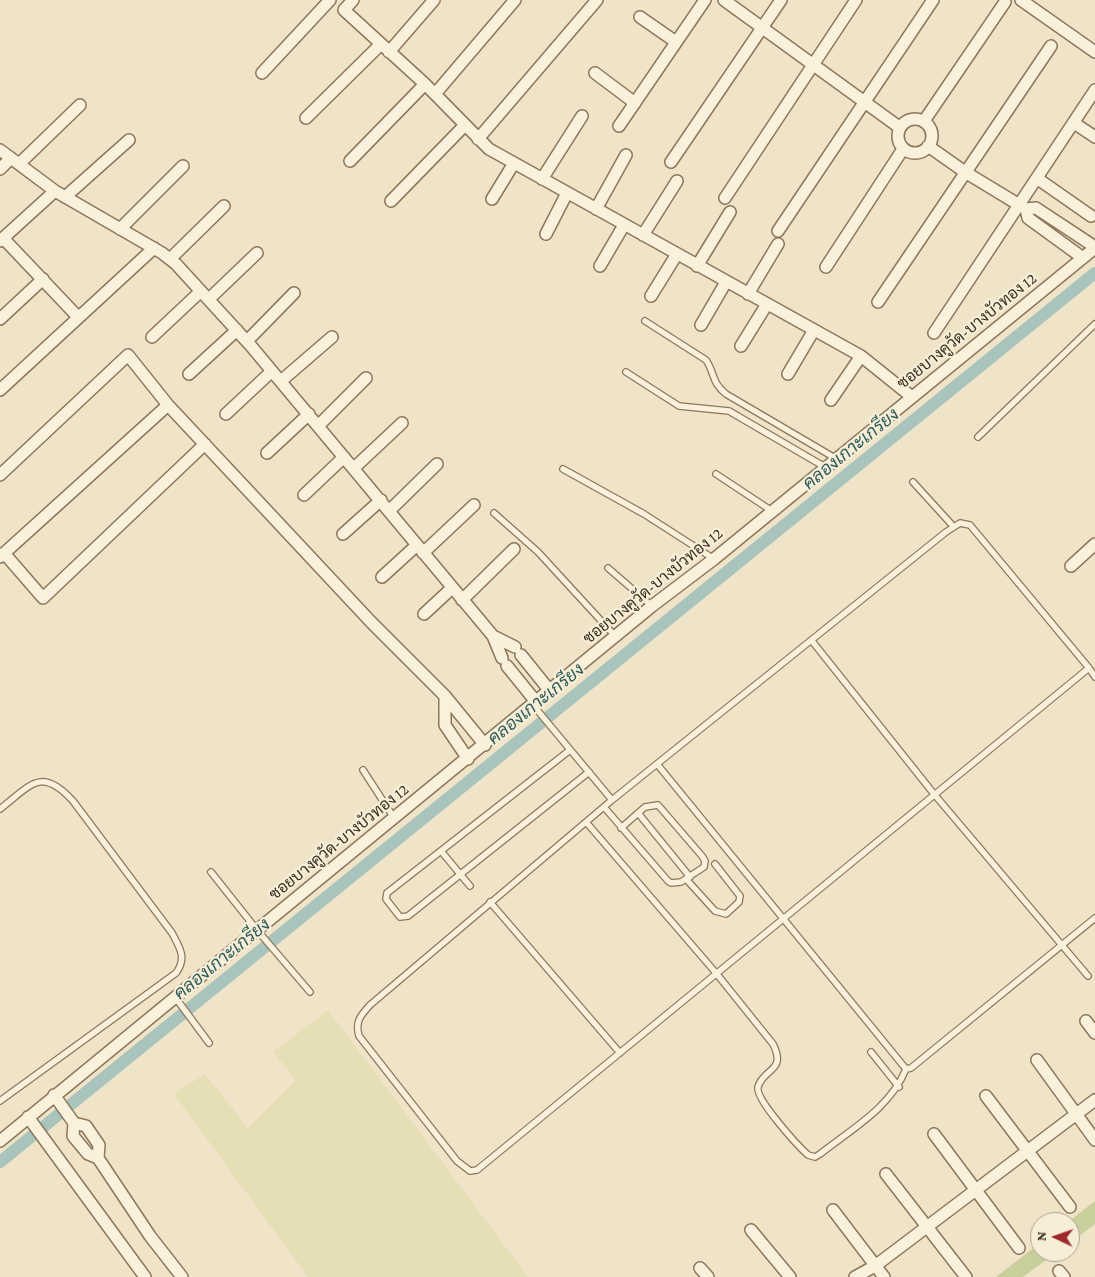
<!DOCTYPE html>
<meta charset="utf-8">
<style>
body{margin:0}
#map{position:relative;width:1095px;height:1277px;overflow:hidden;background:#f0e4c8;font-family:"Crimson Pro",serif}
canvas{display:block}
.north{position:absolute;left:1030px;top:1212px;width:50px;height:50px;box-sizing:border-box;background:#f7eed8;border:1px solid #ada18e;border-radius:50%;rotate:273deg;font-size:14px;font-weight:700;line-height:20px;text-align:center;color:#3d2e20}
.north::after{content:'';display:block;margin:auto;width:18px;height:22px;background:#9e2a2b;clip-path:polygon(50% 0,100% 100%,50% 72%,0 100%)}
</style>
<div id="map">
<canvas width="1095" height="1277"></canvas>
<div class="north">N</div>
</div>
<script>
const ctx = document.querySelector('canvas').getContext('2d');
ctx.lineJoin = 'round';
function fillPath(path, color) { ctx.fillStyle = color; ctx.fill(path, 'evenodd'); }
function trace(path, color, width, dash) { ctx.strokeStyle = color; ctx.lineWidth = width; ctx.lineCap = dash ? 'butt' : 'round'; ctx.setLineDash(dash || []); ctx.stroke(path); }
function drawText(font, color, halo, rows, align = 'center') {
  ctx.font = font + ' "Crimson Pro",Sarabun,serif'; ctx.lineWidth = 4.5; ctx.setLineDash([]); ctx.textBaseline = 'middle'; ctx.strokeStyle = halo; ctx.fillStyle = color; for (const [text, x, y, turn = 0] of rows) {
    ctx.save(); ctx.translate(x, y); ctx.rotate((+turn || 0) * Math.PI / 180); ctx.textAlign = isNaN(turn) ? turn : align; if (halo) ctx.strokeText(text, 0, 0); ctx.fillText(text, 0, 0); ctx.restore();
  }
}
const farmland = new Path2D(`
 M328,1010l200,267h-220l-134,-183 31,-20 43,54 48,-48 -23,-28z`);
const green = new Path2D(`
 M1095,1201v23l-25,19v-21h-2z
 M1040,1243v9h17l-34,25h-27z`);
const canal = new Path2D(`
 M0,1162l1095,-889`);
const service = new Path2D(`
 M645,321l61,39c9,13 5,22 20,34l109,64
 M626,372l53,34 50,5 96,56
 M978,437l117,-113
 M563,469l81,45 70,45
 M716,474l56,37
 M913,482l40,44
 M494,513l44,39 78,85
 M608,568l44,38
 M812,641l122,153 154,182
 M1089,668l-612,502 -7,1 -13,-10 -98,-125c-4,-14 1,-20 11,-31l242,-205 334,-268 14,-9 10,2 119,143 6,9
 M533,705l79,95
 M570,750l-183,143 -1,6 14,18 8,-1 181,-144
 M657,764l249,305
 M363,770l31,48
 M604,807l64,74 3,2 10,-1 23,-15 1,-6 -3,-5 -44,-51 -13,2 -24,21
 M0,809c31,-24 41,-43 73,-8l99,132c8,15 15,25 4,40l-176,128
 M638,813l52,64
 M586,822l130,151 57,71c14,28 -10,24 -15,43 -3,12 40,59 50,68l7,2 5,-3c33,-26 70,-46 86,-85
 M441,851l29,35
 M211,872l46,58 53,62
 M686,879l29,32 11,3 13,-12 1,-6 -25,-32
 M490,902l130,151
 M175,997l34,46
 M871,1052l28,35
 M906,1069l5,-1 184,-150`);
const minor = new Path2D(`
 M353,0l-9,10 81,74 64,65 372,207 51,41
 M724,0l175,127
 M1021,0l74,52
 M640,17l36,25
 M389,52l45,-52
 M262,73l68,-73
 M595,73l40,30
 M435,94l80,-94
 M306,118l75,-74
 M898 136a17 17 0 1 1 34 0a17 17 0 1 1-34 0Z
 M924,121l81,-119
 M1074,123l21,14
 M619,126l86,-126
 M478,139l119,-139
 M928,146l37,26 61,37 10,-1 59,39
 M0,150l55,41 107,62 14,11 75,82 242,290 9,22
 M350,161l75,-77
 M671,162l110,-162
 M19,164l61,-59
 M0,169l11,-11
 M542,179l40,-63
 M1038,179l53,37
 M65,197l64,-57
 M725,198l131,-198
 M492,199l22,-36
 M391,201l74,-76
 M596,209l30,-54
 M1026,209l2,9 55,40
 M120,229l63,-63
 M778,231l155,-231
 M546,234l21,-41
 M643,235l34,-54
 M3,238l75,79
 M0,241l55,-50
 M170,259l54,-53
 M600,266l24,-41
 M697,266l33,-54
 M826,267l77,-118
 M748,294l30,-50
 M651,296l26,-42
 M209,299l48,-46
 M878,302l173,-256
 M0,319l43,-40
 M701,325l25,-43
 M934,333l161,-243
 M152,337l49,-46
 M247,341l47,-48
 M741,346l26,-42
 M189,374l48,-44
 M788,374l26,-44
 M281,381l51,-44
 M0,390l154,-142
 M831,400l30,-44
 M226,414l46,-43
 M318,426l48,-48
 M267,453l42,-39
 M354,468l48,-45
 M0,475l128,-120 40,50 203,217 74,74
 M304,495l40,-38
 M389,511l48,-47
 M343,534l38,-34
 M4,553l39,45 162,-154
 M423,553l51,-48
 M0,557l168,-152
 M1071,566l24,-22
 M382,577l35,-32
 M462,600l52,-51
 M424,614l28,-26
 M493,636l22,11
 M521,655l29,36
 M507,666l30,37
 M468,759l-23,-34v-29l40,49
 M1086,1021l9,12
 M1037,1060l58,80
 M54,1095l20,28 -1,13 15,18 10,4
 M986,1096l84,111
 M28,1117l117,160
 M74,1123l12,3 13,19 -1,13 52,78 32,41
 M934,1134l85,114
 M0,1141l652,-535 62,-47 381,-311
 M886,1174l80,103
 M833,1210l51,67
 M751,1230l39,47
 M700,1268l8,9
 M1059,1271l5,6
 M855,1277l20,-11 220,-166`);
const streetNames = [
 ["ซอยบางคูวัด-บางบัวทอง 12",967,331,-39],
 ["ซอยบางคูวัด-บางบัวทอง 12",653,586,-39],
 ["ซอยบางคูวัด-บางบัวทอง 12",339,842,-39]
];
const waterNames = [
 ["คลองเกาะเกรียง",851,449,-39],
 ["คลองเกาะเกรียง",536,704,-39],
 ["คลองเกาะเกรียง",222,959,-39]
];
fillPath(farmland, '#e6deb5');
fillPath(green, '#c9cf9b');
trace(canal, '#a9c4bc', 12);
trace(service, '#8d765c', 8);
trace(minor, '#8d765c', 14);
trace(service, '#faf1dc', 5.5);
trace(minor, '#faf1dc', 11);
drawText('16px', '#3d2e20', '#f7eed8', streetNames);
drawText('italic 18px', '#2f5d5a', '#f7eed8', waterNames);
</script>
